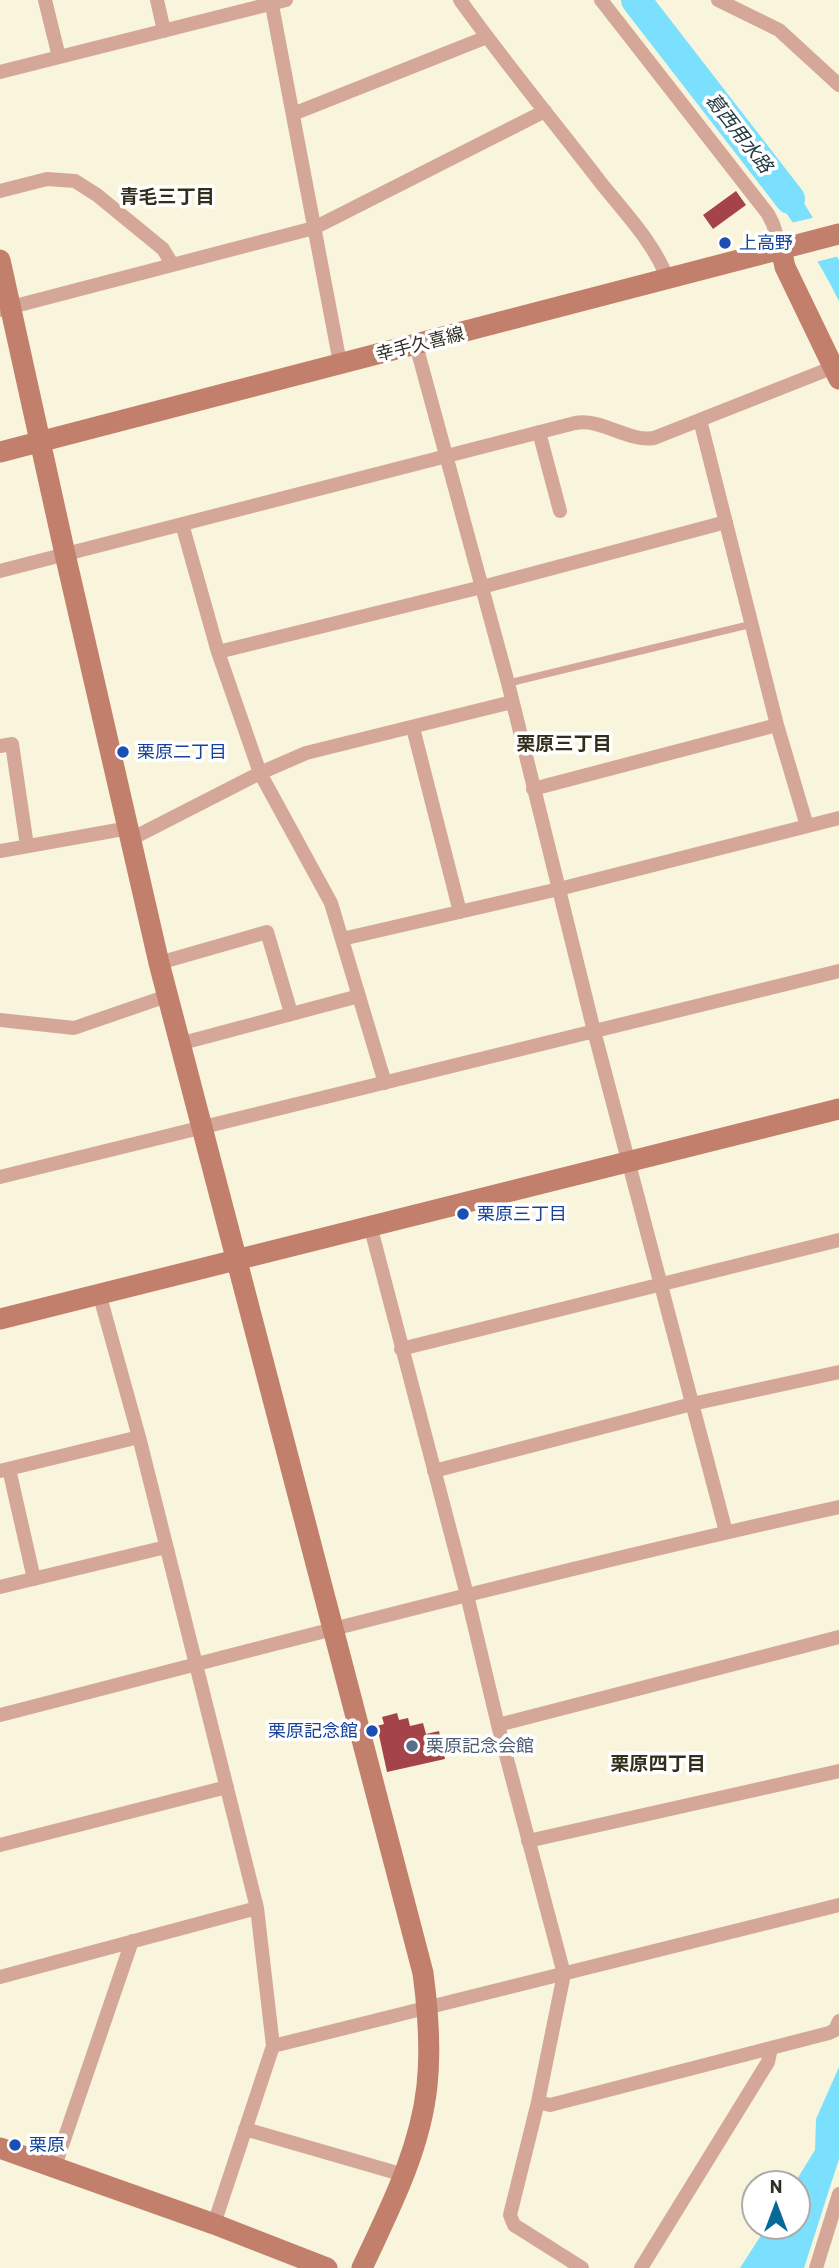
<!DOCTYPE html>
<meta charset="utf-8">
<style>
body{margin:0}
#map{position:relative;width:839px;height:2268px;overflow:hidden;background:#f8f5dc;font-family:Barlow,sans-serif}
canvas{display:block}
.north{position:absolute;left:741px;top:2170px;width:70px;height:70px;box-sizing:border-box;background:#fff;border:2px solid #acaba7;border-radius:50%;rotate:0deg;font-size:19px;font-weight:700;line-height:28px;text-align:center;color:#2f2e24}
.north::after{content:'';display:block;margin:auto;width:24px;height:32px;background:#066998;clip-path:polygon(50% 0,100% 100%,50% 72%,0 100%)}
</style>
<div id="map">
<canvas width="839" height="2268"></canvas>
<div class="north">N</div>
</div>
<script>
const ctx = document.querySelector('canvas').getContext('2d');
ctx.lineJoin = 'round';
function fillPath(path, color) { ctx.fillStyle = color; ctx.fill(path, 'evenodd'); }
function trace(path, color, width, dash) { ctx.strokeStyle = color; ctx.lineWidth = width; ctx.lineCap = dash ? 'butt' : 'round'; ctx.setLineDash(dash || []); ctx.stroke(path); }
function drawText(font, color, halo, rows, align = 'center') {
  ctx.font = font + ' Barlow,"Noto Sans JP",sans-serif'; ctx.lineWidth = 7; ctx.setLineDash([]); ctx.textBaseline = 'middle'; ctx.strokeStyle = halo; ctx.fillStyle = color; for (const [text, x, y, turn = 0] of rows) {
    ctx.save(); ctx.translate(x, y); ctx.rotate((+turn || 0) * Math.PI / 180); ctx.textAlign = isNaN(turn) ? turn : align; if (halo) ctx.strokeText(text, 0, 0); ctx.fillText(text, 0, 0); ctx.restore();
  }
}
const water = new Path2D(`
 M773,162l29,38 37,60v41c-23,-46 -50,-86 -81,-126z
 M839,2067v92l-35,109h-64l27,-42h30v-42h-3l21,-34 1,-31z`);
const pier = new Path2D(`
 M816,217l23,36v3l-23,6 -25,-39z`);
const river = new Path2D(`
 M636,0l154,199`);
const building = new Path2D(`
 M736,191l10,14 -33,24 -10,-14z
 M397,1713l2,7 9,-2 2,8 13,-3 3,11 13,-3 6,28 -58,13 -10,-46 7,-2 -2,-7z`);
const lane = new Path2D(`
 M509,683l243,-59`);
const street = new Path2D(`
 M45,0l14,57
 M157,0l7,31
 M271,0l69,363
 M460,0c45,63 94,122 141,183 24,30 54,61 67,97
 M601,0l167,214 5,10 8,25
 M718,0l61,30 60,55
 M0,72l286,-72
 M293,114l194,-77
 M0,191l47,-12 28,2 22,14 66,54 9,15
 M0,310l314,-82 231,-117
 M416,345l92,338 86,348 132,501
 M700,420l77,305 30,101
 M539,432l21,79
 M182,524l36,128 42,121 71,130 54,180
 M0,571l575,-148c27,-5 52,19 79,15l180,-71
 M218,652l264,-65 244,-65
 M413,728l47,184
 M0,746l12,-2 15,102
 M533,789l244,-64
 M131,839l129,-66 46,-20 206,-51
 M0,851l129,-23
 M342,939l217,-50 280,-71
 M159,963l108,-31 24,81
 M0,1020l74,8 93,-32
 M179,1044l180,-48
 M0,1177l839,-206
 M370,1225l97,370 31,130 66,249 -26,128 -28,113 4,10 68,43
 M99,1293l40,144 118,471 16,138 -59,178
 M401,1349l438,-109
 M9,1469l25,110
 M0,1471l139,-34
 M434,1471l258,-67 147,-32
 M0,1587l166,-40
 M0,1715c279,-72 558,-146 839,-208
 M498,1725l341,-88
 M528,1841l311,-70
 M0,1845l227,-58
 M0,1977l257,-69
 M273,2046l566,-141
 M538,2102l12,3 279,-72 6,-3 4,-9
 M245,2129l159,46
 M55,2166l77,-225
 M641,2268l127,-206 3,-14
 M816,2268l23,-74`);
const secondary = new Path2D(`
 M781,249l4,18 54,112
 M0,260l65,294 94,409 264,1010c5,37 8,76 4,113 -7,65 -38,124 -65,182
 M0,452l839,-218
 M0,1319l839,-210
 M0,2148l214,76 113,44`);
const markers = [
 [725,243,7,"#1a4fb4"],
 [123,752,7,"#1a4fb4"],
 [463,1214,7,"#1a4fb4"],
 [372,1731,7,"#1a4fb4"],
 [412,1746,7,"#5c6f8a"],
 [15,2145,7,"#1a4fb4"]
];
const transitNames = [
 ["上高野",739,243],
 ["栗原二丁目",137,752],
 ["栗原三丁目",477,1214],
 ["栗原記念館",358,1731,"right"],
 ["栗原",29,2145]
];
const streetNames = [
 ["幸手久喜線",420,344,-14]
];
const serviceNames = [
 ["栗原記念会館",426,1746]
];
const waterNames = [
 ["葛西用水路",739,133,52]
];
const neighbourhoodNames = [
 ["青毛三丁目",167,197],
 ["栗原三丁目",564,744],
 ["栗原四丁目",658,1764]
];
fillPath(water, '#7ae0fd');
fillPath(pier, '#f8f5dc');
trace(river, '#7ae0fd', 30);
fillPath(building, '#a54448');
trace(lane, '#d5a799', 7);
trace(street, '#d5a799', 14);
trace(secondary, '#c2806c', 21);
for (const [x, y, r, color] of markers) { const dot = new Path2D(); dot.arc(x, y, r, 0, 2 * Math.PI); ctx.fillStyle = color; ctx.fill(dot); trace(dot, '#fff', 2.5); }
drawText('18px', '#164399', '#fff', transitNames, 'left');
drawText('18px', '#2f2e24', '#fff', streetNames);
drawText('18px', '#4e5e75', '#fff', serviceNames, 'left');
drawText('italic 19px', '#223a41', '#fff', waterNames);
drawText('bold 19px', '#322e1b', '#fff', neighbourhoodNames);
</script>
